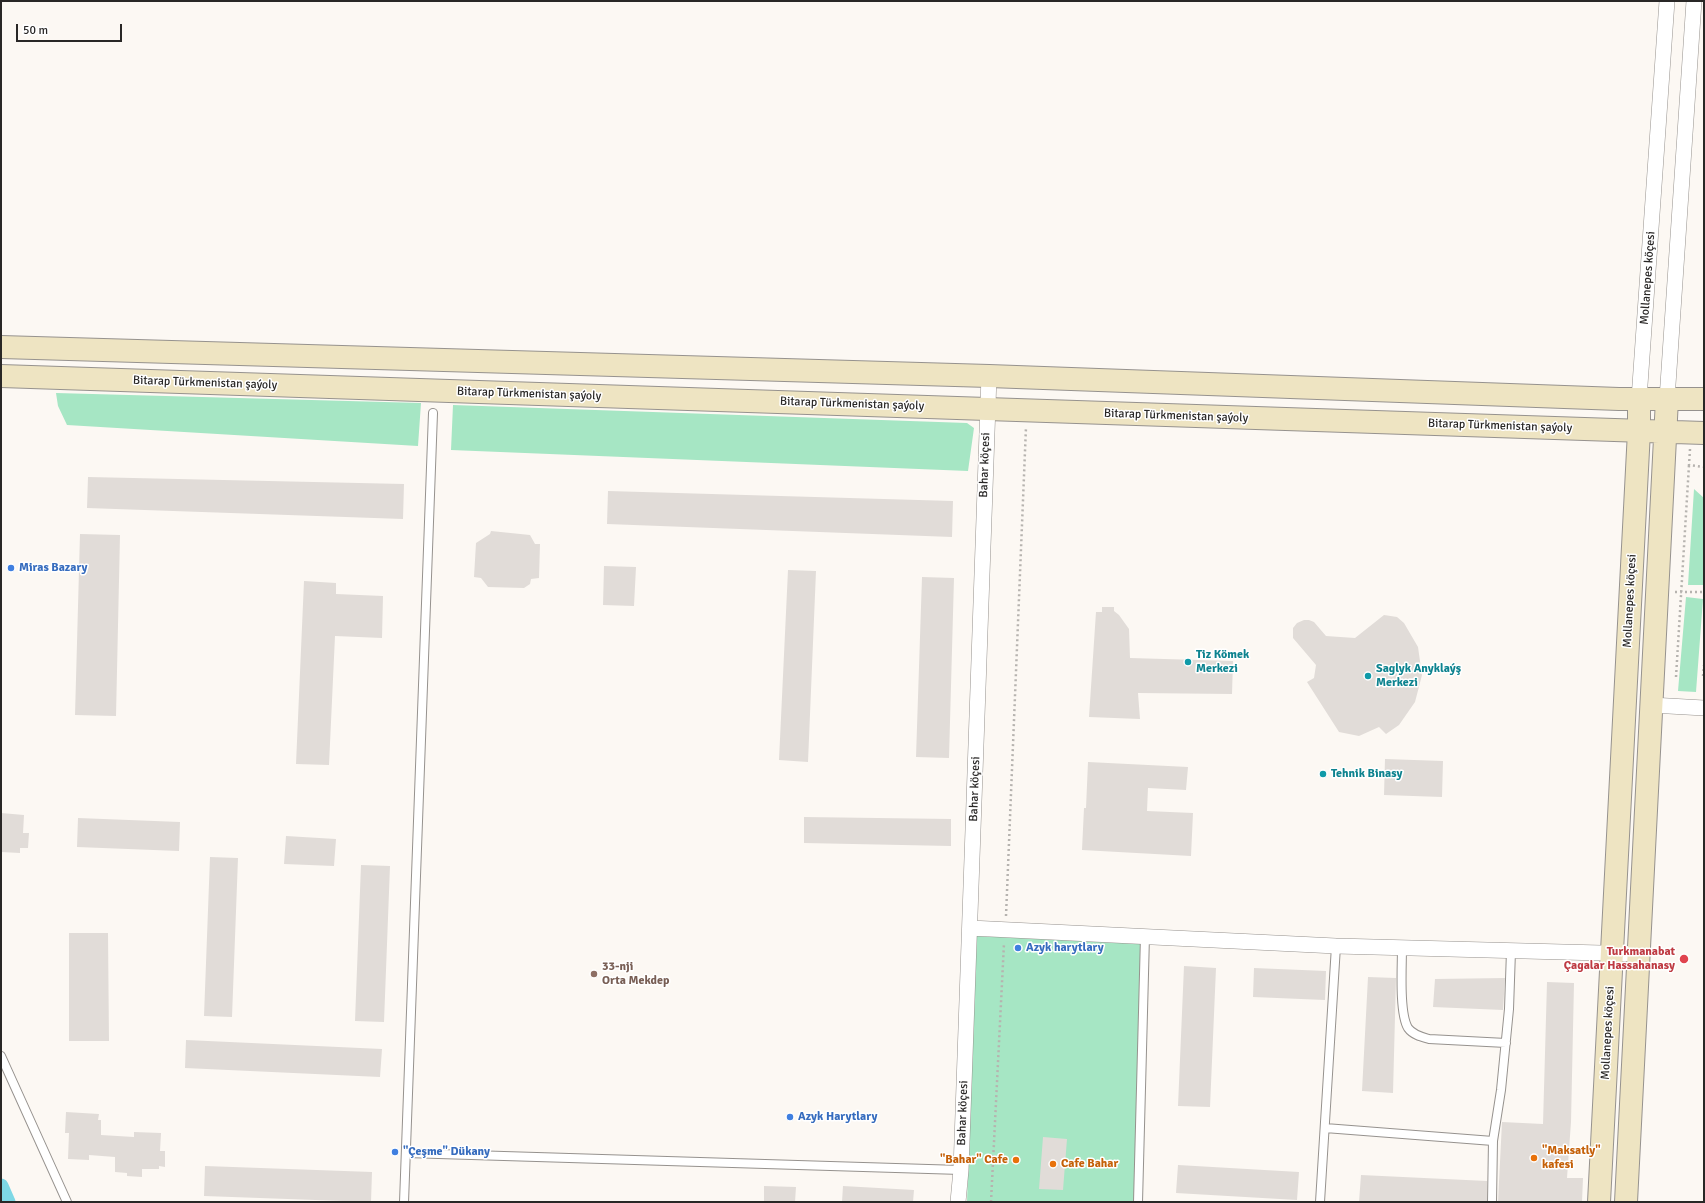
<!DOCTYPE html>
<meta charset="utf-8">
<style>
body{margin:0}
#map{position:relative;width:1705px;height:1203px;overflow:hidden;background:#fcf8f3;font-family:Signika,sans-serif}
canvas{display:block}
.frame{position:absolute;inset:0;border:2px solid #292726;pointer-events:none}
.scale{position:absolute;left:16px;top:24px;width:106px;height:18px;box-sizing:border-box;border:2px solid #292726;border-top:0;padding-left:5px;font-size:12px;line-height:14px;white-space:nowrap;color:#292726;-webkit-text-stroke:3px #fff;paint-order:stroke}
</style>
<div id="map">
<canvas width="1705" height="1203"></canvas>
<div class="frame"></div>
<div class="scale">50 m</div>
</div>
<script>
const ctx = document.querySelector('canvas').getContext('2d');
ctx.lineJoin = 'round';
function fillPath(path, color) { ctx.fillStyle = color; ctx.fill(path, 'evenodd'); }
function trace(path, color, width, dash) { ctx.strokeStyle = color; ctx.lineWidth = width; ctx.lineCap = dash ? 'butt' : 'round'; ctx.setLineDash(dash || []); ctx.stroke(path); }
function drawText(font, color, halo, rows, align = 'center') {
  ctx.font = font + ' Signika,sans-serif'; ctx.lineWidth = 3; ctx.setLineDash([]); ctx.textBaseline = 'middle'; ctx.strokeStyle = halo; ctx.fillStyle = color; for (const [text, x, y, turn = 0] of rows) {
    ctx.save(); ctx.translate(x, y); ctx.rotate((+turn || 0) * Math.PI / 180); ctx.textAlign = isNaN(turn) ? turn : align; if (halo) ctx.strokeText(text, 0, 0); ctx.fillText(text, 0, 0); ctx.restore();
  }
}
const green = new Path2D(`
 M56,393l365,10 -3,43 -351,-21 -9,-19z
 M453,405l514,18 7,5 -6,43 -517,-21z
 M1694,489l10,9v87h-16z
 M1686,597l17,2 -7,93 -18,-1z
 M976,936l173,6 -10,260h-172z`);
const canal = new Path2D(`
 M1,1186l7,16`);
const building = new Path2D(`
 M88,477l316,7 -1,35 -316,-11z
 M608,491l345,10 -1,36 -345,-13z
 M491,531l39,4 5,9h5l-1,34 -8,1 -1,5 -6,4 -36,-1 -7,-9 -7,-1 2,-34 14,-9z
 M80,534l40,1 -4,181 -41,-1z
 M604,566l32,1 -2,39 -31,-1z
 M788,570l28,1 -8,191 -29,-2z
 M922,577l32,1 -5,180 -33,-1z
 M304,581l32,2v11l47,2 -1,42 -47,-2 -6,129 -33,-1z
 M1102,607h12v4l5,4 10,14 1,29 103,3 -1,33 -94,-1 2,26 -51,-2 7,-105h6z
 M1384,615l13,2 7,6 14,24 4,28 -7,27 -16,23 -13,9 -7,-7 -20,9 -20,-4 -32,-50 7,-4 2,-13 -23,-27v-10l4,-5 7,-3h5l5,2 12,14 29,2z
 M1385,759l58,2 -1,36 -58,-2z
 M1088,762l100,5 -2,23 -38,-2 -1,23 46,2 -2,43 -109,-6 2,-42h2z
 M1,813l23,2 -1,18h6l-1,15h-8v5l-19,-1z
 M804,817l147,2v27l-147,-3z
 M78,818l102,4 -1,29 -102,-4z
 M286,836l50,3 -2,27 -50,-2z
 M210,857l28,1 -6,159 -28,-1z
 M361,865l29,1 -6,156 -29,-1z
 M69,933h39l1,108h-40z
 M1184,966l32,2 -6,139 -32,-1z
 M1254,968l72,3 -1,29 -72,-3z
 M1368,977l28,1 -3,115 -31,-2z
 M1505,978l-2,32 -70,-3 2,-28z
 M1547,982l27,1 -3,139 -4,56h16l-1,24h-84l4,-80 41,2z
 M186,1040l196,9 -2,28 -195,-9z
 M66,1112l33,2 -1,6h3v15l33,2v-5l27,1 -1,18h5v16l-6,-1v3h-17v8l-15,-1v-3l-12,-1v-15l-26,-2v5l-21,-1 1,-26h-4z
 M1043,1137l24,2 -4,51 -24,-1z
 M1178,1165l121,7 -2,28 -121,-7z
 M205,1166l167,6 -1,30 -167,-6z
 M1361,1175l126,6v21h-128z
 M764,1186l32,1 -1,15h-31z
 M843,1186l71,4 -1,12h-71z`);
const path = new Path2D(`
 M1690,449l-1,16 15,2
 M1675,592h29
 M1703,676l1,-11
 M1676,677l13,-212
 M1006,916l20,-489
 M991,1202l13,-259`);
const lane = new Path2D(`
 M1402,948c0,18 -3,65 6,80 5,7 14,9 21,11l77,4
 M1,1056l66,146
 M1325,1128l168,13 -1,61
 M1493,1141l8,-51 8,-81 2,-58
 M406,1153l555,17
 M404,1202l29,-789
 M1138,1202l7,-266
 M1320,1202l16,-256`);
const street = new Path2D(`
 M1639,399l28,-398
 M1667,399l27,-398
 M1651,705l53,3
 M970,928l366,18 303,8
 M958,1202l3,-32 28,-794`);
const secondary = new Path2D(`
 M1,347l988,29 630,23h85
 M1,376l1703,57
 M1599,1202l40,-771v-32
 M1626,1202l41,-803`);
const markers = [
 [11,568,4,"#3f7fe0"],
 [1188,662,4,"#0f9aa8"],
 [1368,676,4,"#0f9aa8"],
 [1323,774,4,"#0f9aa8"],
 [1018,948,4,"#3f7fe0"],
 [1684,959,5,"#e0444e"],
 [594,974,4,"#8d6e63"],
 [790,1117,4,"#3f7fe0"],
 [395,1152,4,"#3f7fe0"],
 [1534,1158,4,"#e8710a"],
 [1016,1160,4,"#e8710a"],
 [1053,1164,4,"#e8710a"]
];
const streetNames = [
 ["Mollanepes köçesi",1648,278,-86],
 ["Bitarap Türkmenistan şaýoly",205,383,2],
 ["Bitarap Türkmenistan şaýoly",529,394,2],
 ["Bitarap Türkmenistan şaýoly",852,404,2],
 ["Bitarap Türkmenistan şaýoly",1176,416,2],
 ["Bitarap Türkmenistan şaýoly",1500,426,2],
 ["Bahar köçesi",985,465,-88],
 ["Mollanepes köçesi",1630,601,-87],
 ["Bahar köçesi",975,789,-88],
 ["Mollanepes köçesi",1608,1033,-87],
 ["Bahar köçesi",963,1113,-88]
];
const shopNames = [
 ["Miras Bazary",19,568],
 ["Azyk harytlary",1026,948],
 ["Azyk Harytlary",798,1117],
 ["\"Çeşme\" Dükany",403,1152]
];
const cultureNames = [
 ["Tiz Kömek",1196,655],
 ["Merkezi",1196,669],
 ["Saglyk Anyklaýş",1376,669],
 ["Merkezi",1376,683],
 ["Tehnik Binasy",1331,774]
];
const healthNames = [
 ["Turkmanabat",1675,952],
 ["Çagalar Hassahanasy",1675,966]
];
const educationNames = [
 ["33-nji",602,967],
 ["Orta Mekdep",602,981]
];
const foodNames = [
 ["\"Maksatly\"",1542,1151],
 ["kafesi",1542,1165],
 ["\"Bahar\" Cafe",1008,1160,"right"],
 ["Cafe Bahar",1061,1164]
];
fillPath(green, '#a6e6c4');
trace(canal, '#7ed8e5', 15);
fillPath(building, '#e1dcd8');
trace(lane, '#96928e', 10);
trace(street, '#96928e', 16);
trace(secondary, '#96928e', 24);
trace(path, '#b6b3af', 2.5, [2, 3]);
trace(lane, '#fff', 8);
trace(street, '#fff', 15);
trace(secondary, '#eee4c2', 22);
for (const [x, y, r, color] of markers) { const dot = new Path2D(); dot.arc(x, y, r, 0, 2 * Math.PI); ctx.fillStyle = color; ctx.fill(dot); trace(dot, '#fff', 1.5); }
drawText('12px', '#292726', '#fff', streetNames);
drawText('bold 12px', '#366cbe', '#fff', shopNames, 'left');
drawText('bold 12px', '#0d838f', '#fff', cultureNames, 'left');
drawText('bold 12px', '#be3a42', '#fff', healthNames, 'right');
drawText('bold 12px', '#785e54', '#fff', educationNames, 'left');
drawText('bold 12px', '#c56008', '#fff', foodNames, 'left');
</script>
